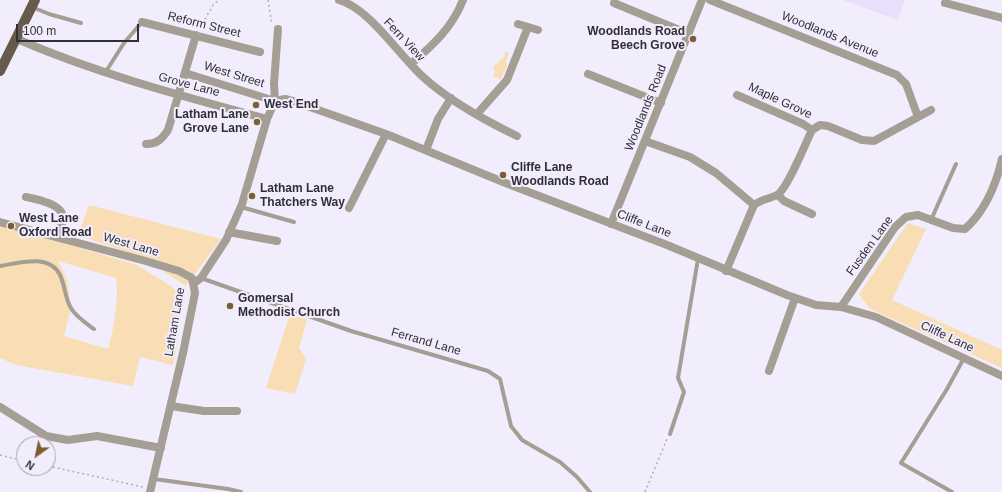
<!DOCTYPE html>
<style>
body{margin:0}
#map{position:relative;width:1002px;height:492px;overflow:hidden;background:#f2edfc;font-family:Helvetica,sans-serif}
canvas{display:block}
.north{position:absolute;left:16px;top:436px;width:40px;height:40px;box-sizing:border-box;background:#f2edfc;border:1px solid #a5a1ad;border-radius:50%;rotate:213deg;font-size:11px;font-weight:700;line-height:16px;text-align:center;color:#322e37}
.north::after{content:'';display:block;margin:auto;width:14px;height:18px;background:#7b5f32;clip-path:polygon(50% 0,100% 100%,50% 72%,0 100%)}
.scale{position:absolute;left:16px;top:24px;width:123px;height:18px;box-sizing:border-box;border:2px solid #322e37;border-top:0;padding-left:5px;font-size:12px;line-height:14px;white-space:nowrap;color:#322e37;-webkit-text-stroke:3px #f2edfc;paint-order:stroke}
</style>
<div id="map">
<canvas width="1002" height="492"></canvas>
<div class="north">N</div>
<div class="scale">100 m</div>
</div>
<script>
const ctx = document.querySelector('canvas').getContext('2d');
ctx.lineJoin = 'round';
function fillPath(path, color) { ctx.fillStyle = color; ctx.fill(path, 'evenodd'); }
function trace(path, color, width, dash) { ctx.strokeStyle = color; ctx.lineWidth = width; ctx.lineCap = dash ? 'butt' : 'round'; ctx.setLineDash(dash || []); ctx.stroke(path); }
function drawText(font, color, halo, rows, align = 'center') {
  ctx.font = font + ' Helvetica,sans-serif'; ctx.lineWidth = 4; ctx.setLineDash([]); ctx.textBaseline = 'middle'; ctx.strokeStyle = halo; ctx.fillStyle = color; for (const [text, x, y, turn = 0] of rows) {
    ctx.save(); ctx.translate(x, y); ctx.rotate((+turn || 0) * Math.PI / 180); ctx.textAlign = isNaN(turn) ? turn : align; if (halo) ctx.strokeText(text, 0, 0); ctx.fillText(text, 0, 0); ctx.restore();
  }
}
const built = new Path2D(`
 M843,0h62l-7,20z`);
const green = new Path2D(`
 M505,52l4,1 -3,9 1,4 -7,14 -2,-3 -2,1 -3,-3 2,-3 -2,-5 11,-10z
 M89,205l132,34 -35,47 -43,-28 -65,-23z
 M908,223l18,6 -34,71 110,50v18l-132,-59 -11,-15z
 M0,224l137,41 34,21 10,10 -5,56 -3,13 -33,-8 -7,29 -117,-21 -16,-7zM58,261l58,17c3,20 -2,51 -8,71l-44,-13 7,-27 -4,-30z
 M290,314l17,6 -8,28 7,11 -11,35 -29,-6z`);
const path = new Path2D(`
 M268,0l4,24
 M200,28l13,-23 6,-5
 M0,455l24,6
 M48,466l95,21
 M645,492l22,-53`);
const service = new Path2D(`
 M32,7l17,7 32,9
 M105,73l19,-30 18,-21
 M241,207l53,15
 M931,220l25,-56
 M0,266c19,-3 49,-13 60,9 5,10 5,24 11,33 5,9 15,15 23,21
 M201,278l150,53 137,40 12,8 11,47 11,14 38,22 17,15 13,15
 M670,434l14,-42 -6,-14 20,-119
 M154,479l74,10 13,3
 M952,492l-51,-29 46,-74 17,-31`);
const minor = new Path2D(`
 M339,0c31,9 59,54 83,76 27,25 62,44 95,60
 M710,0l187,75 9,9 12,33
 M614,3l75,31
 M945,3l57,15
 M142,22l118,30
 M518,24l20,6
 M17,39c81,35 165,57 250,80
 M411,64c22,-19 41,-36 52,-64
 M185,73l90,28
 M588,74l73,29
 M737,95l66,29 9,6
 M275,101l10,-2 8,2 93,33 122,50 159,61 120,50 29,10 25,2 35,10 126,59
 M275,101l-1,-17 4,-55
 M477,114l30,-34 21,-53
 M645,141l45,16 26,16 38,32
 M146,144c11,0 16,-5 22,-14l28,-95
 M426,150l12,-31 13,-21
 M778,195l6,6 28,13
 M26,197c10,2 37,7 37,21 0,6 -4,13 -5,18
 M349,208l37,-74
 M0,222l142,38 37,11 13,7 3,15 -12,60 -33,139
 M611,224l91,-224
 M229,232l48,9
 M726,271l28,-66c8,-6 15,-6 23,-10 10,-5 29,-53 35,-65l8,-5 8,1 34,14 12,1 57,-31
 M194,283l7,-5 25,-38 16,-36 25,-85 8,-18
 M841,307l54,-80 11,-10 12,-2 35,13 12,1c20,-18 31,-44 37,-70
 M769,371l26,-73
 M171,406l33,5h33
 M0,407l46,29 22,4 29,-4 64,12`);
const primary = new Path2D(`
 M0,71l35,-71`);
const markers = [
 [693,39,4,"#7b5f32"],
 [256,105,4,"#7b5f32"],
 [257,122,4,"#7b5f32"],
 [503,175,4,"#7b5f32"],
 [252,196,4,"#7b5f32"],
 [11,226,4,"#7b5f32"],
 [230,306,4,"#7b5f32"]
];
const streetNames = [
 ["Reform Street",204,25,14],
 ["Woodlands Avenue",830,35,22],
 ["Fern View",404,40,47],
 ["West Street",234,75,17],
 ["Grove Lane",189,85,15],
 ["Maple Grove",780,101,25],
 ["Woodlands Road",646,108,-68],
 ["Cliffe Lane",644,224,21],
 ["West Lane",131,245,16],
 ["Fusden Lane",870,246,-54],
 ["Latham Lane",175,322,-80],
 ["Cliffe Lane",947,337,25],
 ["Ferrand Lane",426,342,16]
];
const poiNames = [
 ["Woodlands Road",685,32,"right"],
 ["Beech Grove",685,46,"right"],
 ["West End",264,105],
 ["Latham Lane",249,115,"right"],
 ["Grove Lane",249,129,"right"],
 ["Cliffe Lane",511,168],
 ["Woodlands Road",511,182],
 ["Latham Lane",260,189],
 ["Thatchers Way",260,203],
 ["West Lane",19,219],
 ["Oxford Road",19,233],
 ["Gomersal",238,299],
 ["Methodist Church",238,313]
];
fillPath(built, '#eadefd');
fillPath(green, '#f9deb5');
trace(path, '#b0abb8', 1.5, [2, 3]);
trace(service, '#a49e95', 4);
trace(minor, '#a49e95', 8);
trace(primary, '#665b4b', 10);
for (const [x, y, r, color] of markers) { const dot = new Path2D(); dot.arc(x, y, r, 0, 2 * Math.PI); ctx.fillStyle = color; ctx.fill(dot); trace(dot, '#f2edfc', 1.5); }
drawText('12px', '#322e37', '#f2edfc', streetNames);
drawText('bold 12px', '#322e37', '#f2edfc', poiNames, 'left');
</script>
